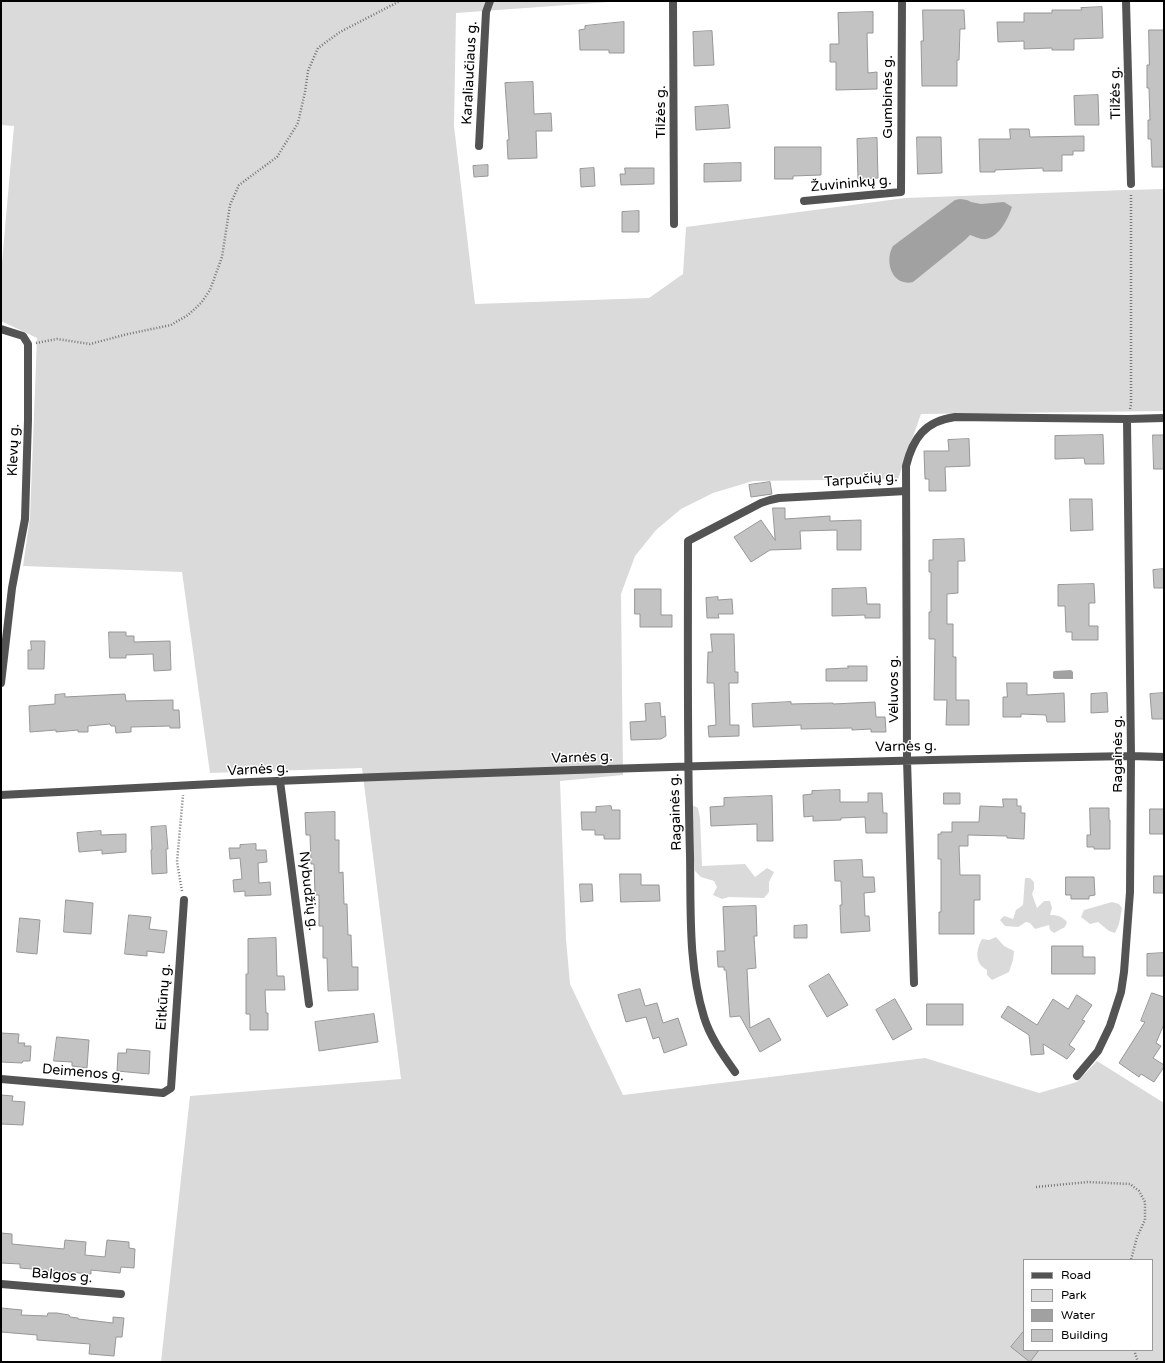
<!DOCTYPE html>
<meta charset="utf-8">
<style>
body{margin:0}
#map{position:relative;width:1165px;height:1363px;overflow:hidden;background:#fff;font-family:"Varela Round",sans-serif}
canvas{display:block}
.frame{position:absolute;inset:0;border:2px solid #000;pointer-events:none}
.legend{position:absolute;left:1023px;top:1259px;width:130px;height:92px;box-sizing:border-box;background:#fff;border:1px solid #999;margin:0;padding:5px 7px;list-style:none;font-size:12px;color:#000}
.legend li{display:flex;align-items:center;gap:8px;height:20px}
.legend b{width:20px;border:1px solid #999}
</style>
<div id="map">
<canvas width="1165" height="1363"></canvas>
<div class="frame"></div>
<ul class="legend">
<li><b style="height:5px;background:#535353"></b>Road</li>
<li><b style="height:11px;background:#dadada"></b>Park</li>
<li><b style="height:11px;background:#a1a1a1"></b>Water</li>
<li><b style="height:11px;background:#c3c3c3"></b>Building</li>
</ul>
</div>
<script>
const ctx = document.querySelector('canvas').getContext('2d');
ctx.lineJoin = 'round';
function fillPath(path, color) { ctx.fillStyle = color; ctx.fill(path, 'evenodd'); }
function trace(path, color, width, dash) { ctx.strokeStyle = color; ctx.lineWidth = width; ctx.lineCap = dash ? 'butt' : 'round'; ctx.setLineDash(dash || []); ctx.stroke(path); }
function drawText(font, color, halo, rows, align = 'center') {
  ctx.font = font + ' "Varela Round",sans-serif'; ctx.lineWidth = 3; ctx.setLineDash([]); ctx.textBaseline = 'middle'; ctx.strokeStyle = halo; ctx.fillStyle = color; for (const [text, x, y, turn = 0] of rows) {
    ctx.save(); ctx.translate(x, y); ctx.rotate((+turn || 0) * Math.PI / 180); ctx.textAlign = isNaN(turn) ? turn : align; if (halo) ctx.strokeText(text, 0, 0); ctx.fillText(text, 0, 0); ctx.restore();
  }
}
const green = new Path2D(`
 M1,1h622l-167,12 -2,113 21,178 174,-6 34,-24 3,-47 219,-29 221,-8 38,-1v222l-243,3 -23,65 -145,2 -40,12 -32,16 -25,21 -21,26 -14,38 2,181 -63,6 6,158 4,45 53,111 302,-37 114,35 38,-11 20,-21 67,42v259h-1003l29,-266 211,-17 -39,-311 -152,5 -28,-201 -159,-6 7,-49 7,-179 -36,-17v-47l13,-148 -13,-1zM1024,1260h128v90h-128z
 M692,805l6,3 2,10 2,48 43,-2 10,13 12,-9 7,4 -5,10v10l-5,6 -35,-1 -7,2 -9,-4 4,-8 -3,-6 -13,-4 -6,-6 -2,-23z
 M1025,878h5l4,4v7l-2,5 5,14 7,-7h6l2,7 -2,7c7,0 12,1 17,7l-2,5 -11,6 -4,-3 -1,-5 -14,4 -5,-6 -4,-1 -8,5 -13,-1 -5,-6 4,-4 9,3 3,-9 7,-5z
 M1112,902l7,2 3,4 -3,16 -4,9 -6,-2 -11,-9 -8,2 -9,-7 3,-7z
 M996,937l8,9 10,5 -1,9 -4,12 -17,8 -5,-5v-5c-13,-7 -11,-20 -5,-31l7,1z`);
const water = new Path2D(`
 M960,199l7,1 4,2 10,2 23,-2 8,5c-4,12 -13,30 -26,32 -5,1 -12,-3 -16,-4l-5,5 -52,42c-21,5 -29,-21 -20,-36l62,-46z
 M1071,670l2,2v7h-18l-2,-1v-6l1,-1z`);
const building = new Path2D(`
 M1102,7l1,31 -29,1v11h-22v-2l-28,1v-8l-26,1 -1,-20h27v-9h28v-3h30l-1,-2z
 M923,10h41l1,19h-5l-1,31h-2v26h-35l-1,-45h2z
 M873,12v21h-6l1,40 9,-1v17l-41,1v-28h-6v-18h9l-1,-31z
 M624,22v31h-15v-3h-29l-1,-20 6,-1v-3z
 M1149,30h15v137h-12l-1,-28h-3v-19h2l-1,-32h-2v-23h2z
 M712,31l2,34 -20,1 -1,-34z
 M533,82l1,32 17,-1 1,18h-16l1,27 -29,1 -1,-19h2l-4,-57z
 M1098,95l1,30h-24l-1,-29z
 M728,105l2,23 -34,2 -1,-23z
 M1010,129h19l1,8 54,-1v15h-11v4h-11v16h-19v-3l-48,2v2h-15l-1,-33h31z
 M917,137h24l1,36 -24,1z
 M877,138l1,40 -20,1 -1,-40z
 M775,147h46v28l-28,1v3h-18z
 M741,163v18l-37,1v-18z
 M488,165v11l-14,1 -1,-11z
 M594,168l1,18 -14,1 -1,-18z
 M625,168h29v16l-33,1 -1,-11h5z
 M639,211v21h-17v-20z
 M1103,435l1,29h-19l-1,-6 -29,1v-23z
 M1153,435h11v34h-10z
 M969,439l1,27 -25,1 1,24h-17v-12h-4l-1,-28h25l-1,-11z
 M770,482l2,12 -21,3 -2,-12z
 M1070,499h22l1,31 -22,1z
 M773,508h12v11l45,-3v5l31,-1v30h-24v-20l-37,1 1,18 -31,1 -19,12 -17,-25 27,-17 14,20z
 M964,539l1,22h-7v32l-11,1v30h6v33h3v43h13v25h-23l1,-25h-13l1,-61h-6v-27h2v-40h-2v-12h4v-20z
 M1164,569v19h-10l-1,-18z
 M1094,584l1,19h-6v23h9v14h-26v-8h-6l-1,-26h-7v-21z
 M866,588l1,16h13v14h-15v-3l-33,1v-27z
 M635,589h26v26h11v12h-32v-13h-5z
 M718,597v3l14,-1 1,15h-15l1,4h-12l-1,-20z
 M109,632h17v4h8v6l36,-1 1,29 -17,1 -1,-17 -27,1v3h-16z
 M711,634h23l1,38h3v11h-9l1,42h9v11l-30,1 -1,-11 8,-1 -2,-42h-7l1,-31h4z
 M31,641h14l-1,28h-16v-19h3z
 M848,666h19v15h-41v-12l22,-1z
 M1007,683h20v12l37,-2 1,29h-18l-1,-7 -25,-1v3h-18v-20h4z
 M1107,693l1,19 -17,1v-19z
 M1164,693v26h-12l-2,-25z
 M65,694v3l60,-3 1,7 47,-1v10h6l1,18h-10v-2l-39,1v5l-15,1 -1,-7h-4l-1,-2 -22,2v6h-10v-2l-22,2v-2l-26,2 -1,-26 26,-2v-9z
 M791,702v2l42,-1v1l42,-2 1,15h9l1,15h-15v-3l-19,1v-2l-51,1v-4l-48,2 -1,-23z
 M660,703l1,14 4,-1 1,20 -5,3 -30,1 -1,-18 16,-1 -1,-17z
 M840,790v12h28v-9h14l1,20h4v20h-21l-1,-16 -24,1v2l-28,1v-5l-9,1 -1,-22 9,-1v-3z
 M944,793h16v11h-16z
 M772,796l1,45h-16v-17l-46,2 -1,-19 14,-1v-8z
 M1003,799h14v7h4v7h4l-1,26 -17,-1v-2l-39,-1v11h-9l1,29h20v25h-6v34h-35v-22h2v-53h-3v-25h3v-2h11v-10h27l1,-16 23,1z
 M611,806l1,4h8v29h-16v-4h-9v-5h-13l-1,-18h15v-5z
 M1090,808h19v12h1v29h-16v-2h-7v-12h3z
 M1150,809h14v25h-14z
 M335,812v28h4v33l4,-1 1,32h3l1,31h3l1,32h6v23l-30,1 -1,-33h-4v-32h-4v-31h-4l-1,-31h-3l-1,-29h-4l-1,-22z
 M166,826l2,23h-2l1,24 -15,1 -1,-24h1l-1,-23z
 M101,831v4l25,-1v18l-24,2v-4l-23,2 -2,-19z
 M256,844v6h10l1,12 -9,1 1,20 11,-1 1,13 -26,1v-5l-11,1 -1,-12 9,-1 -2,-21 -10,1 -1,-11h11v-3z
 M862,860l1,17h11l1,15 -11,1 1,23h4l1,15 -29,2 -1,-28h2l-1,-24h-6l-1,-20z
 M620,874h21v11h18l1,16 -39,1z
 M1154,876h10v17h-10z
 M1066,877h28l1,18 -6,1v3h-18v-4h-5z
 M580,884h12l1,17 -12,1z
 M66,900l27,3 -2,31 -27,-2z
 M756,906l1,30h-3l2,32 -9,1 3,59 19,-10 12,22 -21,12 -20,-36 -10,1 -4,-47h-2v-3h-6l-1,-16h8l-2,-44z
 M129,915l22,2 -2,12 18,2 -3,22 -17,-2v5l-22,-2z
 M20,918l20,2 -3,34 -20,-2z
 M807,925v13h-13v-12z
 M276,938l1,38h7l1,14h-20l1,23h2v17h-18v-16h-4v-40h2v-35z
 M1052,946h31v11h12v17h-43z
 M1164,953v23h-17v-22z
 M829,974l19,31 -21,12 -18,-31z
 M640,989l5,17 12,-3 6,20 15,-5 9,27 -23,8 -5,-16 -6,2 -7,-22 -20,5 -8,-27z
 M1152,993l12,4v27l-8,19 5,3 -8,12 11,7v2l-10,15 -13,-8 -2,3 -20,-14 26,-41 -4,-1z
 M1077,995l15,10 -10,15 3,1 -16,24 6,4 -8,10 -24,-15 1,10 -13,1 -2,-20 -28,-18 7,-11 29,19 16,-26 15,10z
 M895,999l17,30 -19,11 -17,-30z
 M927,1004h36v21h-36z
 M374,1014l4,28 -59,9 -4,-29z
 M1,1033l18,1 -1,9h7l-1,3h7l-1,15h-7l-1,2 -21,-1z
 M57,1037l32,3 -2,28 -15,-2v-4l-18,-1z
 M127,1049l23,2 -1,23 -32,-3 1,-18h8z
 M1,1095l12,1 -1,5 13,1 -2,23 -22,-1z
 M1,1233l11,1v10l52,5 1,-9 21,2 -1,13 20,2 2,-17 22,2v6l6,1 -1,19 -13,-1 -1,6 -29,-3v4l-71,-6v-4l-19,-1z
 M1,1308l21,2 -1,5 26,1 1,-3h9l12,2 1,2 8,1v1l35,4v-6l11,1 -2,19h-6l-2,19 -25,-2 1,-10 -53,-4v-5l-36,-3z
 M1024,1331v19h15l-9,12 -19,-15z`);
const path = new Path2D(`
 M36,343l21,-4 33,5 38,-10 43,-9 17,-10 13,-12 9,-13 12,-33 8,-52 9,-20 38,-28 21,-34 7,-31 3,-21 10,-23 22,-16 60,-31
 M1130,409l1,-4v-212
 M182,891l-5,-29 6,-67
 M1036,1187l52,-5 42,2 9,7 6,11v18l-8,17 -6,23
 M1134,1350l4,12`);
const minor = new Path2D(`
 M673,1l1,223
 M1126,1l5,183
 M479,146l7,-134 4,-11
 M804,201l97,-9 1,-191
 M1,329l22,7 5,8v76l-3,99 -13,69 -11,95
 M280,781l29,223
 M1,795c83,-4 167,-9 250,-13 293,-12 587,-21 880,-26l33,1
 M914,983l-7,-223 -1,-294c7,-28 19,-45 49,-49l172,2 37,-1
 M735,1072c-12,-17 -25,-35 -31,-55 -16,-52 -13,-108 -14,-162 -3,-104 -2,-209 -2,-314l73,-38 9,-3 9,-2 127,-7
 M1077,1076l21,-25 12,-25 11,-34 3,-20 6,-80 1,-136 -4,-337
 M1,1079l162,14 8,-5 13,-188
 M1,1284l120,10`);
const streetNames = [
 ["Karaliaučiaus g.",470,73,-87],
 ["Tilžės g.",1116,93,-91],
 ["Gumbinės g.",888,97,-90],
 ["Tilžės g.",661,112,-90],
 ["Žuvininkų g.",851,184,-5],
 ["Klevų g.",14,450,-88],
 ["Tarpučių g.",861,480,-4],
 ["Vėluvos g.",894,689,-90],
 ["Varnės g.",906,747,-1],
 ["Ragainės g.",1118,754,-90],
 ["Varnės g.",582,758,-2],
 ["Varnės g.",258,770,-3],
 ["Ragainės g.",676,812,-92],
 ["Nybudžių g.",308,891,83],
 ["Eitkūnų g.",164,997,-86],
 ["Deimenos g.",83,1073,5],
 ["Balgos g.",62,1276,5]
];
fillPath(green, '#dadada');
fillPath(water, '#a1a1a1');
fillPath(building, '#c3c3c3');
trace(building, '#979797', 1);
trace(path, '#757575', 2.5, [1, 2]);
trace(minor, '#535353', 8);
drawText('14px', '#000', '#fff', streetNames);
</script>
